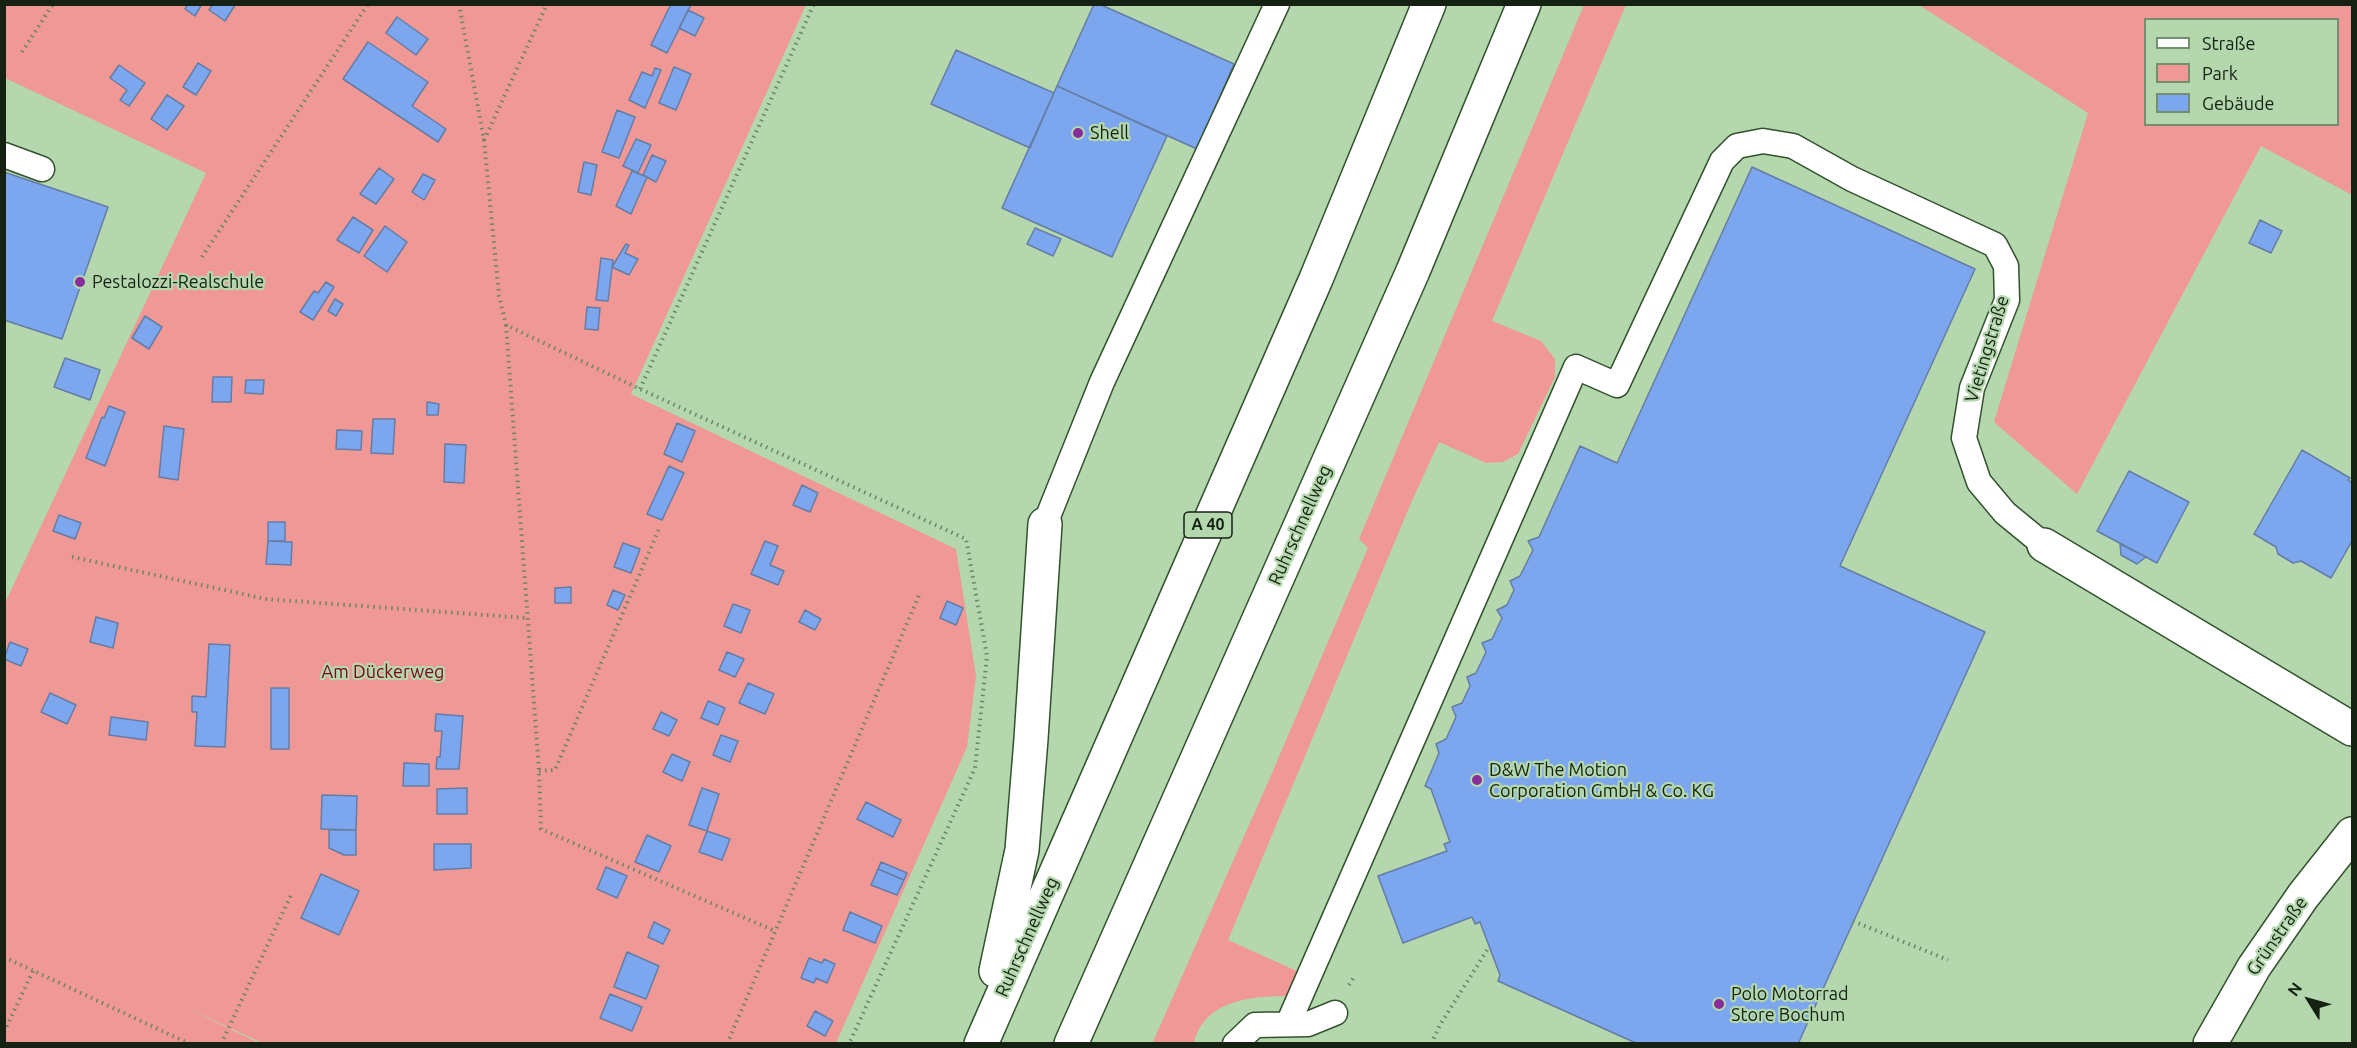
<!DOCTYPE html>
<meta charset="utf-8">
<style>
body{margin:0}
#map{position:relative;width:2357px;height:1048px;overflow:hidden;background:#b4d7ad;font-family:Ubuntu,sans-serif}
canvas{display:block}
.frame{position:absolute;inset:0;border:6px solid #152213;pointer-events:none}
.legend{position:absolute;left:2144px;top:18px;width:195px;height:108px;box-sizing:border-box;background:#b4d7ad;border:2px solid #748f6f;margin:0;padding:8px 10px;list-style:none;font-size:18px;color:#152213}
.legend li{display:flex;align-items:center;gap:12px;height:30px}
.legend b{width:30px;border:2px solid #748f6f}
.north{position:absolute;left:2279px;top:970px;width:60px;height:60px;-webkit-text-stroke:4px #b4d7ad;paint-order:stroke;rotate:307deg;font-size:16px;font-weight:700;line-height:24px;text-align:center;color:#152213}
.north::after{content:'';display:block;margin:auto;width:21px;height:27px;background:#152213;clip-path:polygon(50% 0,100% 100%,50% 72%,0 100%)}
</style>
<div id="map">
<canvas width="2357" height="1048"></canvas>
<div class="frame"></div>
<ul class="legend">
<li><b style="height:8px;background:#fff"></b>Straße</li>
<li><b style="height:16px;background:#f09896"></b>Park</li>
<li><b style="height:16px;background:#7ca6ee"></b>Gebäude</li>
</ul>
<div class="north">N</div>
</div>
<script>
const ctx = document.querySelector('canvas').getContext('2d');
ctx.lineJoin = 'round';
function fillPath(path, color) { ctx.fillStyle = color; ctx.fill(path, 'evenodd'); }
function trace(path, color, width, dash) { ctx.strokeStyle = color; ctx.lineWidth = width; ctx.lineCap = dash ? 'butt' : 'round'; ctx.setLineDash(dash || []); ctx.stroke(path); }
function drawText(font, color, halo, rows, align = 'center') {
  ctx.font = font + ' Ubuntu,sans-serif'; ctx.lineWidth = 4.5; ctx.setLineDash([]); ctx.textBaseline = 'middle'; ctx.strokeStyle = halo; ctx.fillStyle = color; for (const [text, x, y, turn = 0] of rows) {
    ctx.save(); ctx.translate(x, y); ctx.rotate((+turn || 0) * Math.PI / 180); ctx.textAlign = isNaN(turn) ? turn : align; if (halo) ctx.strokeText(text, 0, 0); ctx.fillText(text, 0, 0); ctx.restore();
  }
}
const green = new Path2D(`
 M5,5h801l-175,389 325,155 20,127 -9,71 -131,296h-574l-83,-39 80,39h-254v-440l201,-430 -201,-95z
 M1584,5h42l-134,316 49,20 14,18v18l-37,77 -15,8 -17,1 -47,-21 -28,61 -183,437 73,33 -13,23c-36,0 -84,4 -94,47l-42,1 117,-264 99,-232 -9,-9z
 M1919,5h433v190l-91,-49 -184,348 -83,-72 94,-309zM2146,20h192v104h-192z`);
const building = new Path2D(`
 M188,4h14l-7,12 -10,-7z
 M213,4h21l1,1 -10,16 -16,-11z
 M671,4l20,1 -24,48 -16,-8z
 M1094,4h5l135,60 -37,85 -140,-63z
 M688,10l16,8 -9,18 -16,-8z
 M397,17l31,22 -12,16 -30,-22z
 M368,42l60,40 -16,24 34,23 -8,13 -95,-63z
 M956,50l98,43 -24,55 -99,-44z
 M198,63l13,8 -15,24 -13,-8z
 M119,65l26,18 -16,23 -9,-6 7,-10 -17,-12z
 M674,67l17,7 -15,36 -17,-7z
 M655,68l6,2 -16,38 -16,-8 13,-28 10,4z
 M1057,86l110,50 -55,121 -110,-49z
 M167,95l17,11 -17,24 -16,-11z
 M617,110l18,7 -16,41 -17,-6z
 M636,139l15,6 -13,28 -15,-7z
 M652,155l14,6 -10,21 -13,-7z
 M584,162l13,3 -6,30 -13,-3z
 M1752,167l223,102 -135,297 145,66 -187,412h-160l-140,-63 2,-6 -20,-53 -5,2 -3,-7 -69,26 -25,-67 69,-25 -3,-7 6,-2 -19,-53 -6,-3 14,-33 -3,-9 10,-5 10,-22 -4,-10 10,-4 8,-17 -3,-9 9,-4 10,-21 -4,-9 10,-4 10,-21 -5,-8 10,-5 7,-15 -4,-9 10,-5 13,-26 -5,-9 11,-4 41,-91 37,17z
 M379,168l15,11 -18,25 -16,-10z
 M632,171l15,6 -16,37 -15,-8z
 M4,172l104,35 -46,132 -58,-19z
 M423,174l12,6 -11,20 -12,-8z
 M353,217l20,13 -14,23 -22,-13z
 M2260,220l22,11 -11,22 -22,-10z
 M385,226l22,16 -20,30 -23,-16z
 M1035,228l26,11 -8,17 -26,-12z
 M626,244l3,1 -4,8 13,6 -9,16 -17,-8z
 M601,258l12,2 -5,41 -12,-1z
 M326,282l8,5 -21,33 -13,-8 14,-21 4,2z
 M335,299l8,5 -7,12 -8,-5z
 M587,307l13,1 -2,22 -13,-1z
 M145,316l17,11 -13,22 -17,-11z
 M65,358l35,12 -10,30 -36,-13z
 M213,377h19l-1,25h-19z
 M246,380h18l-1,14 -18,-1z
 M427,402l12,2 -1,11h-11z
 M109,406l16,6 -20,54 -19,-8 16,-41 2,1z
 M373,419h22l-2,35 -22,-1z
 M677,423l18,8 -13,31 -18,-8z
 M164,426l20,3 -6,51 -19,-3z
 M337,430l25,1 -1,19 -25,-1z
 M445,444l21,1 -2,38 -20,-1z
 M2302,450l48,28 -2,2 4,3v58l-21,37 -30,-17 -8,2 -15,-9 -2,-7 -22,-13z
 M669,466l15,7 -22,47 -15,-6z
 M2129,471l60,31 -32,61 -60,-32z
 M802,485l16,8 -8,19 -17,-7z
 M59,515l22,8 -6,16 -22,-8z
 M268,522h17v19h-17z
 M268,541l24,1 -1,23 -25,-1z
 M765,541l13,5 -8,19 14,6 -6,14 -27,-11z
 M623,543l17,6 -9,24 -17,-6z
 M2120,544l26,13 -9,7 -16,-9z
 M571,587v16h-16v-15z
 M613,590l12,5 -7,15 -11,-5z
 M947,601l16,7 -7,17 -16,-7z
 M733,604l17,6 -9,23 -17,-7z
 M805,610l16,9 -6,11 -16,-8z
 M96,617l22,6 -5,25 -23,-6z
 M10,642l18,7 -7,17 -17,-7z
 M209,644l21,1 -5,102 -30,-1 2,-34h-5v-16l14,1z
 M727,652l17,7 -9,18 -16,-7z
 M748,683l26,11 -9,20 -26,-11z
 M271,688h18v61h-18z
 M50,693l26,12 -9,19 -26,-12z
 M708,701l17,7 -7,17 -17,-7z
 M661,712l16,8 -8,16 -16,-7z
 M436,714l27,2 -4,53h-23l1,-12h3l2,-26h-7z
 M111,717l37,5 -2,18 -37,-5z
 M721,735l17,6 -8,21 -17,-7z
 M672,754l18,8 -8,19 -19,-9z
 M404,763l25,1v22h-26z
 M467,788v26h-30v-25z
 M702,788l17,6 -12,37 -18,-6z
 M322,795l35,1 -1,34 -35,-1z
 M866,802l35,18 -8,17 -36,-18z
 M329,830h27v25h-12l-15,-7z
 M707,831l23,8 -8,21 -23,-8z
 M647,835l24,11 -12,26 -24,-10z
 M434,844h37v24l-37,2z
 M881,862l26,11 -3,7 -26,-11z
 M606,867l21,9 -10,22 -20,-9z
 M878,869l26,11 -7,15 -26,-10z
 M321,874l38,17 -20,44 -38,-17z
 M850,912l32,14 -7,17 -32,-13z
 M654,922l16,8 -7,14 -15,-7z
 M627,952l32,14 -13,33 -32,-12z
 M809,958l13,5 2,-4 11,5 -8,19 -11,-5 -2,5 -13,-5z
 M610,994l32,13 -10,24 -32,-13z
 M815,1011l18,10 -8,15 -18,-10z`);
const path = new Path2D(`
 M459,4l25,136 15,156 7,29 134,64 326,150 21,117 -12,112 -126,276
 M22,52l31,-48
 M484,140l63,-136
 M202,257l166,-253
 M506,325l33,446 2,58 234,102
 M640,389l174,-385
 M72,557l194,42 261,19
 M539,771l16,-1 104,-241
 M1853,921l95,39
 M4,957l186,87
 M1349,985l5,-8
 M4,1032l29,-61
 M221,1044l70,-149
 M727,1044l193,-451
 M1431,1044l9,-19 49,-78`);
const lane = new Path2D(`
 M4,155l38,14
 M1045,524l57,-142 175,-378
 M1288,1024l288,-657 41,18 105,-224 15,-15 26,-5 30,5 59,33 143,66 11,21 1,34 -35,88 -8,50 15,44 26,31 39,32
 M1235,1044l20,-19 53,-1 27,-11`);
const street = new Path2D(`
 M2044,545l308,184
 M2210,1044l44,-77 49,-71 49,-62`);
const highway = new Path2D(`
 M996,971l26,-121 9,-111 14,-215
 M981,1044l335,-765 113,-275
 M1071,1044l342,-773 111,-267`);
const markers = [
 [1078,133,6,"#872c98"],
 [80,282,6,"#872c98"],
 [1477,780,6,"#872c98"],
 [1719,1004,6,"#872c98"]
];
const shields = [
 [1208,525,48]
];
const shieldNames = [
 ["A 40",1208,525]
];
const poiNames = [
 ["Shell",1090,133],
 ["Pestalozzi-Realschule",92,282],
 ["D&W The Motion",1489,770],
 ["Corporation GmbH & Co. KG",1489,791],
 ["Polo Motorrad",1731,994],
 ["Store Bochum",1731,1015]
];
const streetNames = [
 ["Vietingstraße",1987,349,-73],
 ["Ruhrschnellweg",1300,525,-66],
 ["Grünstraße",2277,936,-55],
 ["Ruhrschnellweg",1027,937,-66]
];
const parkNames = [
 ["Am Dückerweg",383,672]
];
fillPath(green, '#f09896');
fillPath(building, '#7ca6ee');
trace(building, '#657da5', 1.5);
trace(lane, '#33522e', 27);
trace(street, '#33522e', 36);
trace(highway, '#33522e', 36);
trace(path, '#6c8567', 4, [1.5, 4.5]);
trace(lane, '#fff', 24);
trace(street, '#fff', 33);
trace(highway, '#fff', 33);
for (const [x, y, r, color] of markers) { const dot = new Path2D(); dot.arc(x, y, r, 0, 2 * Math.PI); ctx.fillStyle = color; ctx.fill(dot); trace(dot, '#b4d7ad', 2); }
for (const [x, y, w] of shields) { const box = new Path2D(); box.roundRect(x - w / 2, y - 13, w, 26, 4.5); ctx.fillStyle = '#b4d7ad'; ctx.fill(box); trace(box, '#152213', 1.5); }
drawText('bold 16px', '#152213', null, shieldNames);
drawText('18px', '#152213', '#b4d7ad', poiNames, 'left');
drawText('18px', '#152213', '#b4d7ad', streetNames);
drawText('18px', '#7a041b', '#b4d7ad', parkNames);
</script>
